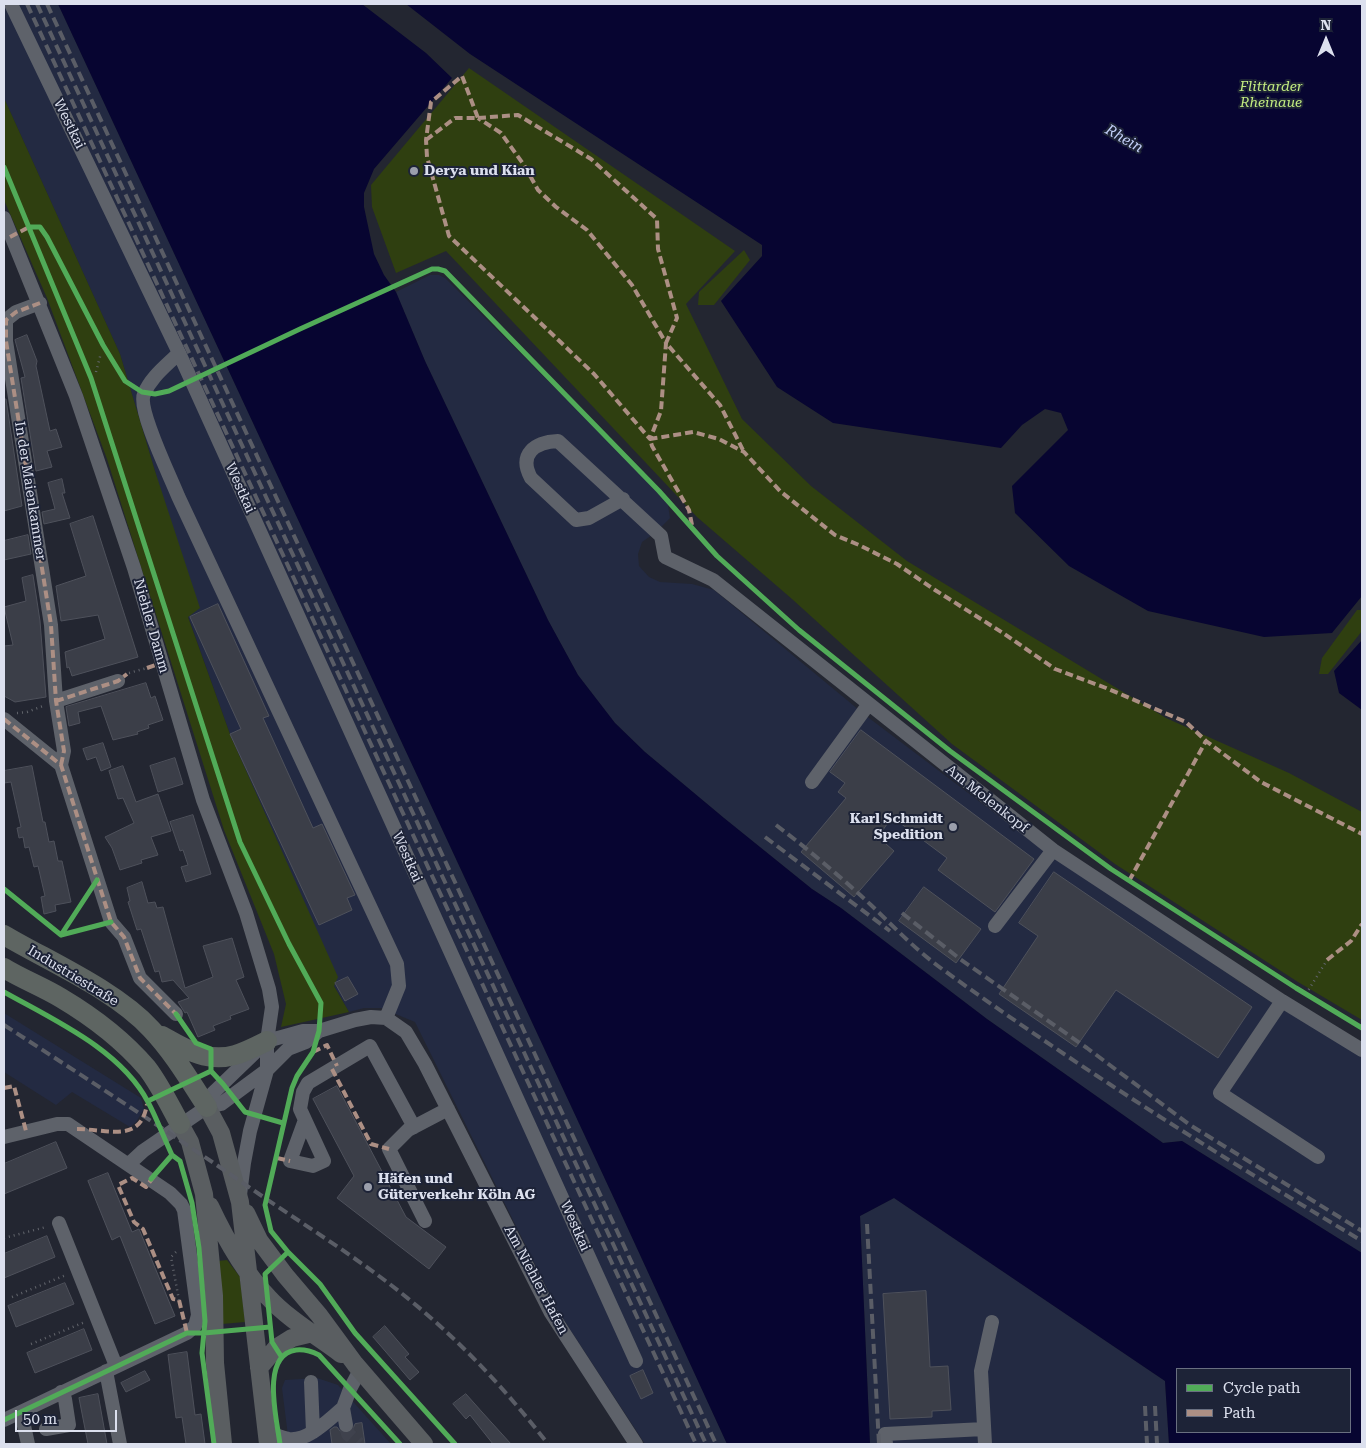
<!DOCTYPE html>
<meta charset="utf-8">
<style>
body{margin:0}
#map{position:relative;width:1366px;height:1448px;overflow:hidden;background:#232631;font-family:"Roboto Serif",serif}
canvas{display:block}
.frame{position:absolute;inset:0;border:5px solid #dce0ee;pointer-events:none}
.legend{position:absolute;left:1176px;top:1368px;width:175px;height:65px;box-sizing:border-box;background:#1d2337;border:1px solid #696f80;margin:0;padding:6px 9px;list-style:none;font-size:15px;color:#dce0ee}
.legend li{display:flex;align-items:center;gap:10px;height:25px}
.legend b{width:25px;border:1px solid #696f80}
.north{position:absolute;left:1301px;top:15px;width:50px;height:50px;-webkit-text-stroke:4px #1d2337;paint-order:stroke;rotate:0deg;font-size:14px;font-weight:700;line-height:20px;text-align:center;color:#dce0ee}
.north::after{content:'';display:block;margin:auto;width:18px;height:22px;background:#dce0ee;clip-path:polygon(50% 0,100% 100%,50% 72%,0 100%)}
.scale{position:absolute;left:15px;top:1410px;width:102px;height:22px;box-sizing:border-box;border:2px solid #dce0ee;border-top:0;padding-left:6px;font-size:15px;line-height:18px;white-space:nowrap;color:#dce0ee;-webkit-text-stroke:4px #1d2337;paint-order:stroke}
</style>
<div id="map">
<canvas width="1366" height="1448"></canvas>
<div class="frame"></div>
<ul class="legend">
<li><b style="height:6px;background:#51ab58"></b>Cycle path</li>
<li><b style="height:6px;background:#ac8f84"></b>Path</li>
</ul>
<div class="north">N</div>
<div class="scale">50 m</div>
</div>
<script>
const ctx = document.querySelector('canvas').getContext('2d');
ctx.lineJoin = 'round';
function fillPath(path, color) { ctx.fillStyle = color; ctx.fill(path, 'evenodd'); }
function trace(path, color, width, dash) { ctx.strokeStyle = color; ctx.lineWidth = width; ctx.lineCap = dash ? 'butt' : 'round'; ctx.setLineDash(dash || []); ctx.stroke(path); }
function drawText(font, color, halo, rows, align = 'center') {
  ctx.font = font + ' "Roboto Serif",serif'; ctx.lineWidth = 4; ctx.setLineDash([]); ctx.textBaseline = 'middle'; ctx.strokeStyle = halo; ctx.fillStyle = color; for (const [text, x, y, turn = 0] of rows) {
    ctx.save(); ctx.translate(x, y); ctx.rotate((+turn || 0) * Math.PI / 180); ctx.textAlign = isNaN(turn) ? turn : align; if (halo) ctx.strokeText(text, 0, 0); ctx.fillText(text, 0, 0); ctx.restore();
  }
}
const built = new Path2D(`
 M4,4h54l560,1203 109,237h-82l-87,-133 -143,-289 -34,-14h-17l-15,4 -15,-26 -103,-249 -43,-121 -33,-145 -35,-117 -116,-256z
 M430,275h9l6,3 213,213 10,14 2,13 -15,15 -13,9 -4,12 1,12 10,11 11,5 32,2 22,6 151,125 176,133 222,149 99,60v196l-180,-112 -19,2 -176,-124 -146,-111 -29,-19 -88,-71 -79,-66 -30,-29 -37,-48 -30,-55 -123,-259 -29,-69z
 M4,1013l137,85 3,11 -8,13 -6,5 -58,-35 -16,13 -52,-33z
 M894,1198l271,183 4,63h-299l-10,-228z
 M317,1378l21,7 53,59h-102l-7,-56 3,-8z`);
const green = new Path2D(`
 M469,68l266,183 -49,53 56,115 69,67 96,75 259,157 123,55 73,39v208l-64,-38 -183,-118 -163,-120 -160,-145 -95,-82 -251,-266 -50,22 -24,-66 -1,-22z
 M4,98l116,256 35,117 45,137 -12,9 43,120 107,240 -4,9 15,26 -68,15 5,-23 -12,-50 -50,-124 -117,-371 -60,-161 -43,-98z
 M744,250l6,10 -36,45h-16l1,-13z
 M1357,610h5v21l-34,43h-9l3,-16z
 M227,1260l13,17 5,45 -23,2 -4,-63z`);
const water = new Path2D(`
 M58,4h304l64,49 26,25 -78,91 -10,24v14l10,47 10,21 12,17 29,69 123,259 30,55 37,48 30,29 79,66 88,71 29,19 146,111 176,124 19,-2 180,112v191h-193l-4,-63 -271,-183 -34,18 10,228h-143l-109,-237zM1177,1369h173v63h-173z
 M406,4h956v592l-30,37 -68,4 -116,-26 -79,-45 -54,-53 -3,-27 56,-56 -7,-17 -16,-4 -23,16 -21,23 -168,-25 -56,-36 -56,-86 41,-45v-11l-292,-191z
 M1362,640v70l-23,-17 -5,-22z`);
const building = new Path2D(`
 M27,335l10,26 -1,5 14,65 6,-2 6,18 -15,4 5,16 -16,4 -15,-93 4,-1 -10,-37z
 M4,399h2l16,107 -18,5z
 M62,479l3,14h-3l8,25 -26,6 -2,-12 13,-3 -7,-26z
 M93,516l45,141 -66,19 -3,-9 -2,1 -2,-16 40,-13 -7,-24 -37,6 -5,-35 30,-10 -16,-52z
 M28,535l3,19 -27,6v-19z
 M33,575l7,46 6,76 -31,5 -11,-6v-50l9,-1 -9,-38 22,-6 -4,-23z
 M218,604l51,112 -6,2 50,110 9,-4 33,71 -8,3 5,12 -33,15 -89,-191 11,-5 -51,-112z
 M146,683l5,15 4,-2 8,24 -15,5 1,3 -12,4 1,2 -25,6 -12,-34 -23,6 2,11 -11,3 -3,-19z
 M861,730l173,129 -39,53 -57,-42 9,-12 -55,-41 -14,20 16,14 -40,46 -53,-45 45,-54 -8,-6 7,-9 -15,-11z
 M103,743l8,24 -10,4 -5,-14 -9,3 -4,-11z
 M175,758l8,26 -25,8 -8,-26z
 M32,766l11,56h2l4,20 5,-1 4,20h4l9,41 -16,3 1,6 -12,3 -3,-17 4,-1 -7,-30 -4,1 -5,-20 -4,1 -2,-11 -4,1 -2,-10 4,-1 -10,-45 -7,1v-12z
 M123,766l13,36 22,-8 13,37 -20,6 7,18 -17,5 1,3 -22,7 -8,-22 -7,-11 29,-14 -11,-25 -5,1 -9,-28z
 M193,815l18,59 -25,8 -5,-15 7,-2 -5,-15 -3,1 -10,-29z
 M1054,872l198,135 -34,51 -102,-68 -40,57 -77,-53 39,-58 -19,-13z
 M142,882l6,21 7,-1 2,6 6,-1 22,81 28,-11 -10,-31 29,-8 12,39 -8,3 13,29 -19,7 1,3 -18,7 2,4 -17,7 -11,-25 -2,1 -7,-11 11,-4 -16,-18 -11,2 -3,-11 -4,1 -14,-43 -4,1 -9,-28 2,-1 -3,-13z
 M924,887l57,42 -25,34 -57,-42z
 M348,977l10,17 -13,7 -10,-18z
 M337,1086l69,131 40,30 -17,22 -92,-71 17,-22 -41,-77z
 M56,1142l11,26 -63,26v-30z
 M108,1173l24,59 7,-3 36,87 -20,8 -35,-88 -8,4 -24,-59z
 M47,1236l8,21 -51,21v-24z
 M65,1283l9,21 -58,23 -8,-21z
 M926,1291l4,76 18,-1 3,44 -19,1v6l-42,2 -7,-125z
 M385,1326l24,28 -4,3 14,15 -9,8 -37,-43z
 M84,1329l8,21 -57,23 -8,-20z
 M187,1352l8,63 6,-1 4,30h-19l-4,-27 -6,1 -8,-63z
 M643,1370l10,23 -12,6 -11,-23z
 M145,1371l5,9 -24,12 -5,-9z
 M98,1394l9,50h-19l-9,-46z
 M466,1394l16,18 29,32h-18l-23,-29 -4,4 -13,-15z
 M362,1423l3,21h-33l-2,-14 4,-3h3l3,4 7,3 5,-3 3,-7z`);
const minorTunnel = new Path2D(`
 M346,1425l2,9 11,10`);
const path = new Path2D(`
 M96,372l5,-19
 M129,673l18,-5
 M17,713l10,-1 16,-6
 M1306,994l21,-34
 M4,1238l42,-11
 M176,1252l-5,5 8,43
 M12,1297l54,-22
 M31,1344l54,-22`);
const minor = new Path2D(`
 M11,4l168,349c-13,13 -28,24 -35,41 -7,15 27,84 34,102l219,468 2,22 -13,32
 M4,218l72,178 58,172 69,232 43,113 23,76 3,18 -5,34v29l-17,61 -6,32 -4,32
 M40,303l-24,9 -10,8v21l45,284 5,76 8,50 -3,14
 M179,353l457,1008
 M623,499l-34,19 -13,2 -45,-42c-13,-24 4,-36 27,-37l103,95 4,21 48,23 340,270 229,151 80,49
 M56,701l62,-20
 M4,719l57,46 50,157 13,15 16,41 36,36
 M812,782l56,-77
 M995,926l58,-76
 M1282,1001l-62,92 98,64
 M207,1107l6,-14 54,-52 36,-10h16l36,-11 16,-3 15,1 20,14 19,32 126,249 85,131
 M305,1120l-15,41 23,5 11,-5 -24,-52 3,-17 5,-9 62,-37 44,81
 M4,1137l53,-13h11l102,69 11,11 3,6 14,105 -3,11 -8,7 -183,87
 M129,1164l14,-13 64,-44 14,-3 46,-34 21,-21 18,-7 13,-11
 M425,1221l-36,-72 19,-19 40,-21
 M59,1223l57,143
 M106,1371l14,73
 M311,1382l2,50
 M21,1412l7,32
 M346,1425l-3,-17 7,-19 10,-19
 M46,1429l23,-4 -4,-26 -4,-7
 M266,1432c8,2 15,6 23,7 20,2 39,-19 54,-31
 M886,1444l-1,-10 99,-5
 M985,1444l-4,-73 11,-49`);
const major = new Path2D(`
 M207,1107l14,26 19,69 28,242
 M180,1124l10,18 14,52 10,102 1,67 8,81
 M210,1206c15,32 33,65 58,91 20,22 49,39 73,57
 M246,1213l13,27 26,35 34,40 36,49 69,80
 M259,1368l17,-20 16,-10 21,-5`);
const highway = new Path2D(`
 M4,935c46,27 111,55 147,94 22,23 39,52 56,78
 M4,968c18,11 39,19 57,30 32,19 62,42 86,70 13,17 23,38 33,56
 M162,1036c23,13 45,27 73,19 11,-3 22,-9 32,-14`);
const rail = new Path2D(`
 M27,4l669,1440
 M37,4l669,1440
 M47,4l669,1440
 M776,825c33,25 65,52 95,80 22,21 43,43 67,61 136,99 280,189 424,275
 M765,837l125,94
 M902,913l58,46 127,89 103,77 172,106
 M4,1025c85,55 171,111 255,169 41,28 84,55 124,85 63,47 117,103 165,165
 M867,1224l12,220
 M1145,1406l2,38
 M1155,1406l2,38`);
const quiet = new Path2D(`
 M478,118l40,-3 73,44 66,60 1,30 19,69 -11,25 54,62 24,47
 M426,140l29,-22h23l-16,-42 -31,26 -5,38 1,17 22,79 145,138 56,65 11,-28 5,-68 -34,-58 -45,-55 -31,-23 -18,-17 -14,-25 -23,-32 -23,-15
 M10,237l19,-10h3
 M40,303l-24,9 -10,8v21l45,284 5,76 8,50 -3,14
 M692,525l-3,-15 -37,-64 -2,-7 43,-7 26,7 25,13 36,39 55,44 24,10 38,19 38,26 68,43 52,36 51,19 80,34 20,19 55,41 101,52
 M147,668l14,-5
 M56,701l62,-20 9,-7
 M4,719l57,46 50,157 13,15 16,41 39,39
 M1129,881l77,-140
 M1327,960l24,-19 11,-17
 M313,1052l14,-7 10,21
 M332,1069l39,75 18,5
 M4,1088l10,-2 12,45
 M77,1129c30,0 64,15 70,-25
 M277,1158l13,3
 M154,1176l-8,11 -14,-9 -14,7 16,37 9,7 30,70 6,1 8,33h3`);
const cycleway = new Path2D(`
 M4,167l87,211 149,464 49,102 32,59 -2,28 -6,21 -16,24 -5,12 -27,117 6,26 17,21 32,32 35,49 100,111
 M29,227h11l7,10 56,108 22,36 17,11 13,2 14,-3 131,-62 132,-60h6l7,2 214,220 58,65 82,74 151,121 161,118 185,119 66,40
 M4,889l57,46 50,-13
 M61,935l36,-55
 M4,992c50,28 117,58 144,110 9,17 16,36 24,53l-21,24
 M176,1014l20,29 15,6v22l12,13 22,28 38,11
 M148,1101l63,-30
 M172,1155l8,6 12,42 7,45 6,73 -3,32 12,91
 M281,1356l-9,-14 -7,-68 23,-22
 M4,1420l183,-87h17l66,-6
 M280,1444c-3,-24 -20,-89 16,-94 9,-1 15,1 23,5l81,89`);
const markers = [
 [414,171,5,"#9b9fac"],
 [953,827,5,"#9b9fac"],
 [368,1187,5,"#9b9fac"]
];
const parkNames = [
 ["Flittarder",1271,87],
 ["Rheinaue",1271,103]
];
const streetNames = [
 ["Westkai",69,124,64],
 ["Westkai",240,488,66],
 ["In der Maienkammer",30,491,81],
 ["Niehler Damm",151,626,74],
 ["Am Molenkopf",987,799,38],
 ["Westkai",407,857,66],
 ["Industriestraße",73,976,31],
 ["Westkai",575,1226,66],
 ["Am Niehler Hafen",536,1280,62]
];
const poiNames = [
 ["Derya und Kian",424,171],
 ["Karl Schmidt",943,819,"right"],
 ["Spedition",943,835,"right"],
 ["Häfen und",378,1179],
 ["Güterverkehr Köln AG",378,1195]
];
const waterNames = [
 ["Rhein",1124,139,30]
];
fillPath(built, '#232a42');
fillPath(green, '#2f3f10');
fillPath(water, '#070531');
fillPath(building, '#3b3e48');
trace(building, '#4e515b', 1);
trace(minorTunnel, '#3f424d', 14, [14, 7]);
trace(path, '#62656c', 2.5, [1, 4]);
trace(minor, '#5e626a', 14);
trace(major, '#5a5e61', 18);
trace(highway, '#5e6562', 20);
trace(rail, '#5a5d66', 4, [10, 5]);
trace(quiet, '#ac8f84', 4, [8, 4]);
trace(cycleway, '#51ab58', 5);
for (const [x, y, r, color] of markers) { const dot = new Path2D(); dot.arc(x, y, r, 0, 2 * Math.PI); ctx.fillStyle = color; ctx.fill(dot); trace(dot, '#1d2337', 2); }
drawText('italic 14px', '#c3ed81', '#1d2337', parkNames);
drawText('14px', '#dce0ee', '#1d2337', streetNames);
drawText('bold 14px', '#dce0ee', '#1d2337', poiNames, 'left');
drawText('italic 15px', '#c2cff7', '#1d2337', waterNames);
</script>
